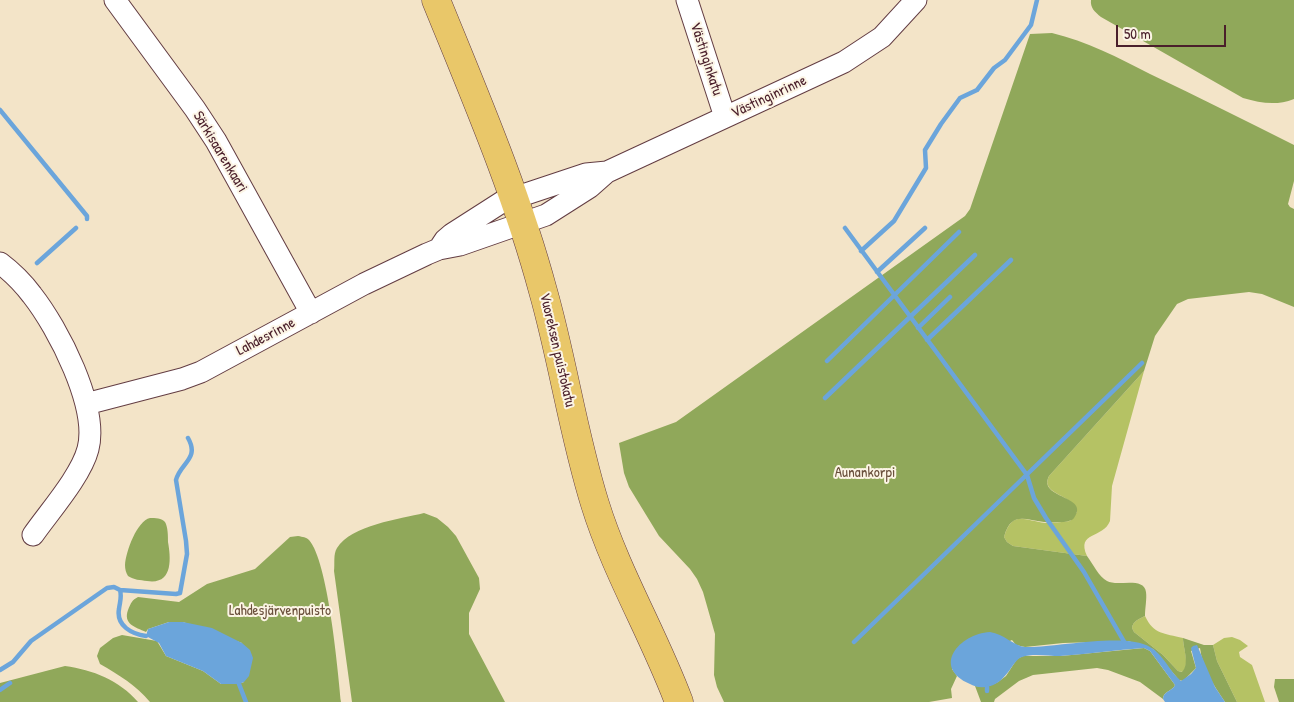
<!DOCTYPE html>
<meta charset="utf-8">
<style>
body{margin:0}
#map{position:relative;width:1294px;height:702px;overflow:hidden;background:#f3e4c8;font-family:"Patrick Hand",sans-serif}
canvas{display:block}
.scale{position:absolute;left:1116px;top:25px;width:110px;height:22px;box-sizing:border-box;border:2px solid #4a1f2b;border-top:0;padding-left:6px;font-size:15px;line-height:18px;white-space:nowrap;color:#4a1f2b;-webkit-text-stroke:4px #fcf5e5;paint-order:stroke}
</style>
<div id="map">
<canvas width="1294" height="702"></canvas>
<div class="scale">50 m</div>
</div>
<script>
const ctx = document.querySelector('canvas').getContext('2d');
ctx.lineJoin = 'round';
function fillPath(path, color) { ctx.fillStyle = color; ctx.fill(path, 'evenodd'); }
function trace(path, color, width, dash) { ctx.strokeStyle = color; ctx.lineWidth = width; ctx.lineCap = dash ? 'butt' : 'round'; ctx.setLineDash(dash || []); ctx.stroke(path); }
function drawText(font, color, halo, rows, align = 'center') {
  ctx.font = font + ' "Patrick Hand",sans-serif'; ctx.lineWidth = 4; ctx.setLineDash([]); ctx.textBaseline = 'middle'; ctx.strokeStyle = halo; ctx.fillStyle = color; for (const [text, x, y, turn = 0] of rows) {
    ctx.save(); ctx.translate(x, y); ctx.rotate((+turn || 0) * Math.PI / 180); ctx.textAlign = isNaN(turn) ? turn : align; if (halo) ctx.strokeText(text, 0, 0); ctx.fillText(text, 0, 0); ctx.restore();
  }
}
const green = new Path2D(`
 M1144,371l-32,115 -2,35c-7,18 -34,10 -23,35l-74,-10 -6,-4 -3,-5c8,-27 20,-17 41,-14 8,0 17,-1 25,-2l7,-9c-2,-18 -38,-17 -28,-36z
 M1145,616c9,19 19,17 38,22 0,10 7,26 0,34l-5,-1 -15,-16 -29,-23 -2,-4c1,-7 7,-9 13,-12z
 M1232,637l8,3 8,6 -9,6 1,5 12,8 13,37h-28l-20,-41 -4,-16 11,-7z`);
const forest = new Path2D(`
 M1091,0h203v99c-18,7 -33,4 -51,-1l-142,-81c-6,-5 -11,-9 -10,-17z
 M1052,33c34,8 67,25 98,41 49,23 96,47 144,71v36l-6,23 2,3 4,2v98l-32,-13 -13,-2 -61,7 -11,5 -22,32 -11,35 -95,105c-12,23 42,19 25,42 -2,3 -6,3 -10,4 -7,0 -14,1 -20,0 -21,-3 -33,-10 -40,15l3,5 6,4 74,10c6,8 12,21 20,25 10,6 37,-5 39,11 1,7 -1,16 -1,24 -6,3 -12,5 -13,12l2,4 29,23 15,16 4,1c8,-8 1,-24 1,-34l21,7h9l4,16 20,41h-12c-11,-16 -23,-35 -25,-54l-9,3 5,17 -13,13 -4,-1 -26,-31 -25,-8 -65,2 -38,4 -9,-2 -4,-5 -60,29 5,7 -6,13 1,9 -23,4h-205l-7,-15 -3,-12 1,-41 -12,-42 -6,-13 -7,-10 -31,-33 -30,-49 -5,-14 -5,-30 57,-21 289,-206 5,-7 60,-175z
 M424,513l13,5 11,9 8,9 23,42 1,11 -11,24v21l36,68h-153l-18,-131c1,-7 -1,-17 3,-23 14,-23 63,-29 87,-35z
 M150,518c5,0 12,0 15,4 3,5 3,14 3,20 3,17 5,43 -21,39 -7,-1 -13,-1 -19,-5 -2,-3 -3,-7 -3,-11 1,-14 12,-44 25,-47z
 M298,536c5,1 8,1 11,4 19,21 29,130 32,162h-191c-14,-17 -31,-27 -50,-38l-3,-8 3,-8 13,-10 9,-3 35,6 9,15 37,15 18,13h18l5,-2 -2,-39 -59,-21h-14l-21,7 -2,3c-11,-5 -23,-8 -18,-22 3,-7 4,-10 10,-13l41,5 28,-18 48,-15 35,-32z
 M1144,648l6,3 25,34c-2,6 -12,6 -12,14l-23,-17 -32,-12 -11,-2 -64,7 -14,6 -24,18 -1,3h-13l-6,-16 12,1 11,-5 8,-6 11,-17 6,-3h38z
 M65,666c28,4 54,14 73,36h-138v-19z
 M1275,679h19v23h-15l-5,-15z`);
const water = new Path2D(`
 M169,622h14l29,6 30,15 8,7 3,8 -4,18 -5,6 -5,2h-18l-18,-13 -37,-15 -7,-13 -13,-7 2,-7z
 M990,632c14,2 24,14 35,15 30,1 100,-15 125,0 13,7 20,25 31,34l10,-7 5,-6 -5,-20 2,-2 4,-1 18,42 10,15h-60l-2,-3c0,-8 10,-8 12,-14l-25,-34 -6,-3c-28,2 -56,6 -84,8 -12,0 -27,-3 -38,1 -10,3 -16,29 -37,30 -6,1 -11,-1 -15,-3 -39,-17 -11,-50 20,-52z`);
const stream = new Path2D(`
 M0,110l87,106v3
 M845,228l182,247 7,23 12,20 38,54 42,73
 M861,251l33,-30 32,-53 -1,-18 16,-26 19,-26 17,-8 17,-22 11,-8 26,-35 6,-25
 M37,263l39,-35
 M877,272l48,-44
 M918,328l32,-31
 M927,340l84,-80
 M827,361l132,-129
 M825,398l150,-143
 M120,590l56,4 4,-1 7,-39 -1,-13 -10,-61c4,-17 24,-21 12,-42
 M854,642l288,-279
 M0,670l13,-8 18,-21 76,-53 7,-1 6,3c2,7 0,11 -1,19 -3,17 13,25 27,27
 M239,684l7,18
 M987,687v4
 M0,690l10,-7`);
const minor = new Path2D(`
 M115,0l80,109 21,32 95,172
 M687,0l38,117
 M439,249l6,-9 7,-6 50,-32 84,-28 21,-2
 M0,263c12,9 23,20 32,32 26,33 67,112 56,154 -7,27 -39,63 -55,86
 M86,404l96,-25 19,-7 163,-88 63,-30 12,-5 21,-4 86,-30 44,-28 17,-15 237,-110 38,-25 34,-37`);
const major = new Path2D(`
 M436,0c39,96 80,191 107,291 20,70 30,143 52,213 21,68 59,131 84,198`);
const streetNames = [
 ["Västinginkatu",706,59,72],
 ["Västinginrinne",769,97,-25],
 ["Särkisaarenkaari",220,152,59],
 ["Lahdesrinne",266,337,-28],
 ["Vuoreksen puistokatu",557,350,77]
];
const parkNames = [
 ["Aunankorpi",865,473],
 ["Lahdesjärvenpuisto",280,611]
];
fillPath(green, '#b5c264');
fillPath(forest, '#90a85a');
fillPath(water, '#6ba5db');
trace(stream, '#6ba5db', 4.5);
trace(minor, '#633d43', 23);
trace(major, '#633d43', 29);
trace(minor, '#fff', 21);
trace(major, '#e9c769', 28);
drawText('15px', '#4a1f2b', '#fcf5e5', streetNames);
drawText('15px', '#6a503c', '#fcf5e5', parkNames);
</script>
